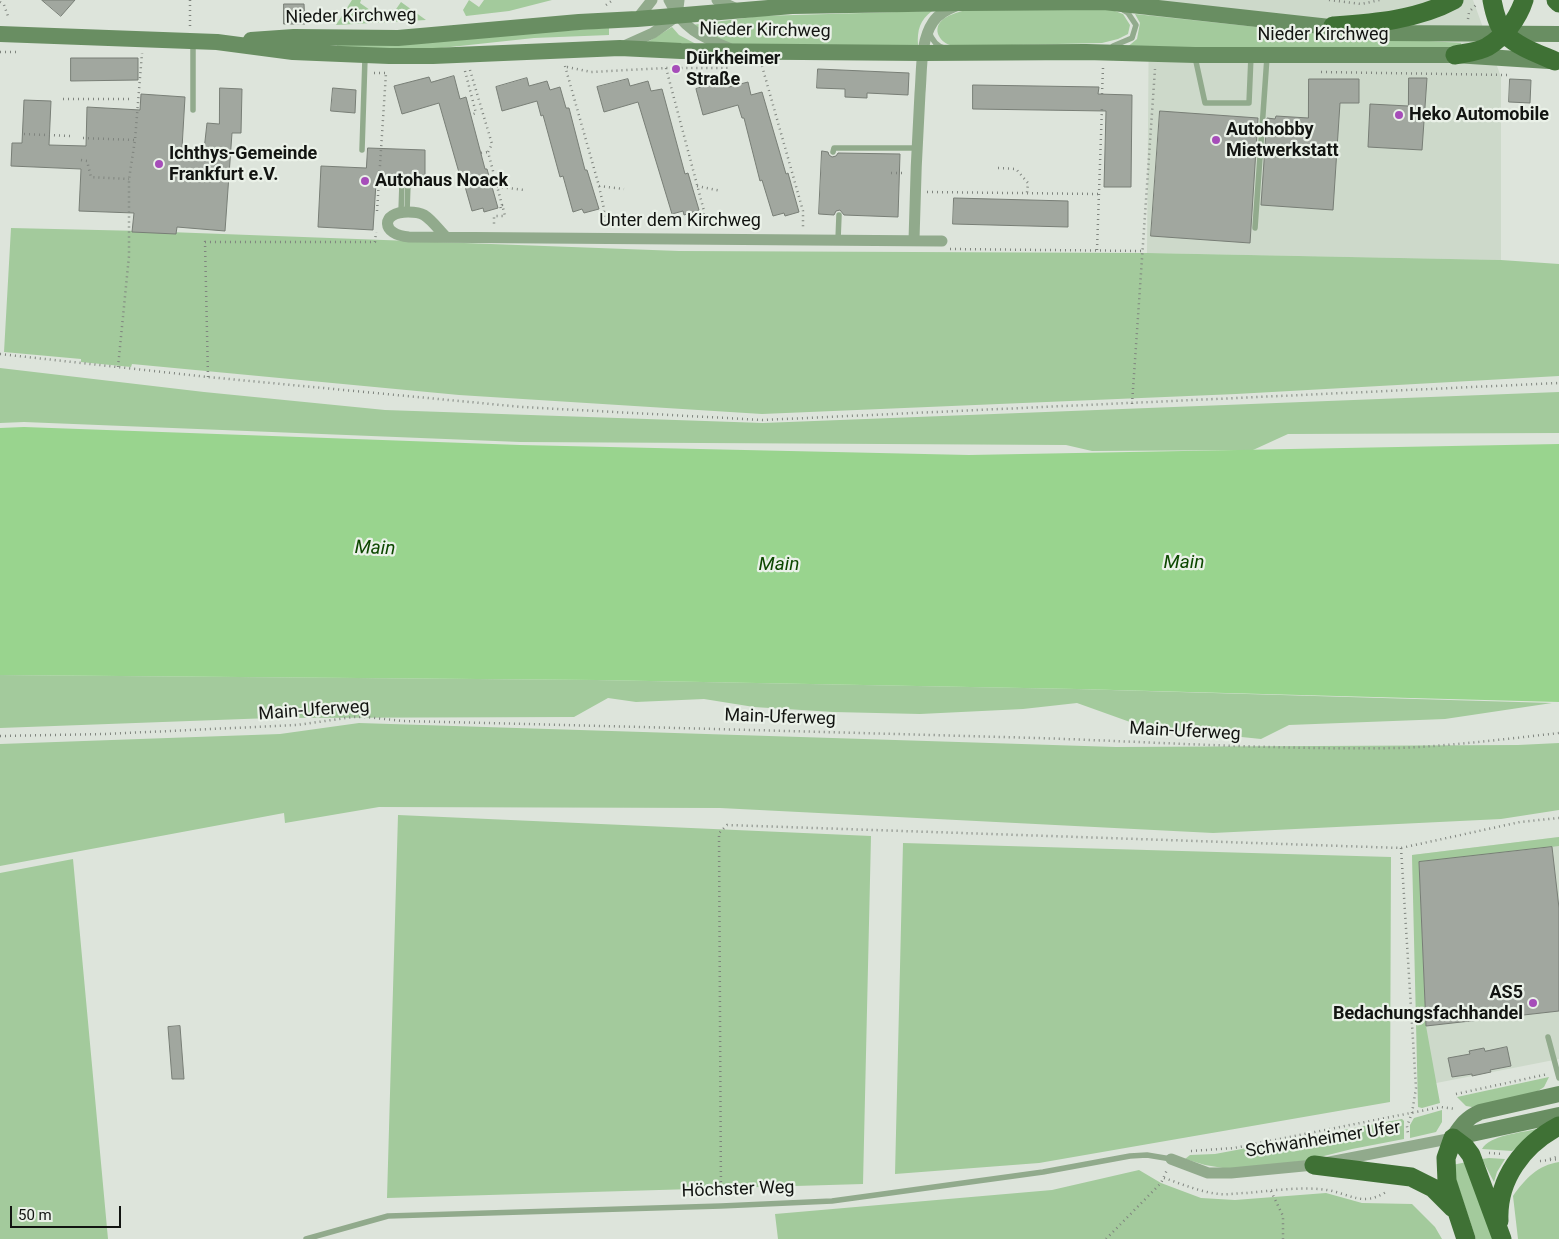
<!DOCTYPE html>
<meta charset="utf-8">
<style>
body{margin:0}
#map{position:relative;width:1559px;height:1239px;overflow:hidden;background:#dde4db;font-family:Roboto,sans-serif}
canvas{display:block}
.scale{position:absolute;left:10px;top:1206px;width:111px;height:22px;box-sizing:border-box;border:2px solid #121411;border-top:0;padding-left:6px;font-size:15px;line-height:18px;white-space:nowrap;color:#121411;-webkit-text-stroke:4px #eaf1e8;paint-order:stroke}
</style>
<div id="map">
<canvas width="1559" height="1239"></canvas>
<div class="scale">50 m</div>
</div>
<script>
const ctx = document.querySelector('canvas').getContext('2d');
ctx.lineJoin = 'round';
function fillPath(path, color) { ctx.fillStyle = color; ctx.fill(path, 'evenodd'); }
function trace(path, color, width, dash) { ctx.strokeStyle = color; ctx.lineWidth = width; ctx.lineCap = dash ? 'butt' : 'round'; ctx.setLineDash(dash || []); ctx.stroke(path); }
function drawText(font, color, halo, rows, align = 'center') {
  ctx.font = font + ' Roboto,sans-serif'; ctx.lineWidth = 4.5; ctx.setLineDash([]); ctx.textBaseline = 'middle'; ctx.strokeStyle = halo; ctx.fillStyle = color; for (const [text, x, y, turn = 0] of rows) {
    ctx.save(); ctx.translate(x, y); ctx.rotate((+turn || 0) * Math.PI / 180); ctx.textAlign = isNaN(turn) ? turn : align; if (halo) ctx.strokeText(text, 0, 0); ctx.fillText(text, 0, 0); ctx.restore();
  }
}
const built = new Path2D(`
 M1149,0h324l28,77v183l-354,-7z
 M1559,837v222l-138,27 -9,-231z`);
const green = new Path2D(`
 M352,0h9l-1,3 27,19 14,-20 25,18 -90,5z
 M469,0l10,7 5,-7h68l-43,11 -43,5 -3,-6z
 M1104,7l19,7 7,11 -2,9 -10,5 -16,4 -136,3c-5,0 -11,0 -16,-1 -6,-2 -10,-6 -12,-11 -4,-16 17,-21 28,-24z
 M932,11c-12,9 -15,19 -14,34h-188l-38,-20 68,-9z
 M1135,14l197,21 129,8v5h-335l11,-9 3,-16z
 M672,27l7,8 17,9 -50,-1z
 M609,28v7l-75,3 -130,14 -68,-4 1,-3z
 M11,228l131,3 537,20 468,2 354,7 58,4v112l-323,18 -474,20 -303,-19 -327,-31 -1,3 -50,-5v-3l-77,-7z
 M0,368l204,24 181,18 378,13 796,-31v41l-271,1 -35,16 -161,1 -26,-6 -546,-3 -496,-20 -24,1z
 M0,675l596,5 481,9 475,14 -107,16 -156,6 -28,14 -117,-12 -67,-24 -54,6 -103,5 -87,-2 -79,-5 -50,-8 -68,3 -28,-4 -34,19 -303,1 -271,10z
 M359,723l757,24 402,-2 41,-2v67l-58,9 -288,14 -493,-25 -341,-1 -94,16 -1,-10 -284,53v-122l280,-10z
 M398,815l473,21 -8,348 -476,14z
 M1559,837v9l-140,17 7,163 14,77 -18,5 -4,-1 -6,-252z
 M903,843l488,14 -1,245 -351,61 -144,11z
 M73,859l35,380h-108v-366z
 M1549,1077l-5,10 -9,6 -63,14 -6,-1 -9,-9z
 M1442,1110v12l-6,10 -26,6v-13l4,-7z
 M1402,1119l2,2v18l-52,10 -48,12 -75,8 -24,-4 -20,-6 5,-4 25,-1z
 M1536,1129h3l-27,22 -30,-2c8,-14 39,-16 54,-20z
 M1489,1158l16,1 -8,13 -3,10 -12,-23z
 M1467,1162l27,77h-18l-22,-65 -2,-9z
 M1559,1162v77h-41l-5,-43c12,-17 25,-31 46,-34z
 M1139,1170l22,13 40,15 34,2 91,-7 36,10 50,1 23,23 7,12h-664l-3,-25 277,-24z`);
const water = new Path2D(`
 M24,427l496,18 449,10 590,-11v258l-482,-13 -481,-9 -596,-5v-247z`);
const building = new Path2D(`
 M42,0h33l-14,16z
 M284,4h20l1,20h-21z
 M71,58h67v22l-67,1z
 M818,69l91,4 -1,22 -41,-2v5l-22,-1v-8l-28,-1z
 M454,76l6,23 6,-2 19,72h2l11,39 -14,4 -1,-4 -11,3 -10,-35h-2l-21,-73 -37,11 -8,-28 35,-9 2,5z
 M527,78l2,8 18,-5 3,9 10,-3 6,21h3l16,62h2l12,39 -15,4 -2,-4 -9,3 -10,-36 -3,1 -17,-62 -2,1 -4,-15 -35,10 -6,-24z
 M1409,78h18l-5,72 -54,-3 2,-43 38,2z
 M628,79l2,7 18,-5 3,10 11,-2 23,85 3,-1 11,37 -15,5 -1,-4 -11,3 -34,-112 -34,10 -7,-25z
 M1309,79h50v24h-19l-7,107 -72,-5 6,-87 8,1 1,-3 32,2z
 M1510,79l21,1 -1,23 -21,-1z
 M727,80l2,7 19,-5 3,13 11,-3 24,82 2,-1 11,39 -14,4 -1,-3 -11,3 -11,-36 -2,1 -16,-63h-2l-4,-13 -35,10 -7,-26z
 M973,85l126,2 -1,7 34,1 -1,92h-27l2,-76 -133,-2z
 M220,88l22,1 -1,44h-9l-7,98 -48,-4 -1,7 -44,-2 2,-19 -55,-2 2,-42 -70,-3 1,-23h10l2,-43 27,1 -2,44 37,1 1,-39 53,3 1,-16 44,3 -3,51 22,2 3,-27 12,1z
 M333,88l23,2 -1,23 -24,-2z
 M1160,111l98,7 -8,125 -99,-7z
 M368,148l57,2v34l-12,-1 -2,-4 -3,-1 -8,1 -3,4h-21l-3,47 -55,-3 3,-61 45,2z
 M822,151l6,1 1,3 3,2 4,-1 2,-3 62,1 -2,63 -54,-2 -4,-5 -4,1 -2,4 -15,-1z
 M954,198l114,3v26l-115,-3z
 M1552,847l7,61v103l-133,15 -7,-164z
 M180,1026l4,53h-12l-4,-52z
 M1507,1047l4,19 -21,4 1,2 -19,4v-2l-20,3 -4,-19 22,-4 -1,-3 15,-3 1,3z`);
const path = new Path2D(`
 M1329,0l32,4 19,-4
 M0,2l4,3 5,14
 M606,5l7,-5
 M1468,19l1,-7 7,-7
 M190,26v-26
 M0,52h20
 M565,66l34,120 5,23v18
 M762,66l41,145v17
 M567,67l24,5 75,-4h62
 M666,68l38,143 -2,16
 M470,70l22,74 -4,8 14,53h-2l1,4 2,-1 2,8h-11v10
 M465,71l11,42 -5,2
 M1321,72l187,3
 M374,73h15
 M1102,94l1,-26
 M63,99h67
 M24,134l47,2
 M83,138l51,2
 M481,153l7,-1
 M81,160l6,1 4,16 38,2
 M998,168l18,1 12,14 -1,10
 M891,173h12
 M492,186l32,4
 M599,186l25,3
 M697,186l24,5
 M927,192l171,2
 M377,211l9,-138
 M950,249l192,2
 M1097,250l5,-143
 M0,354l208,23 314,30 241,13 796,-37
 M118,367l11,-111v-77l6,-39 7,-87
 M208,377l-3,-135h170l1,-10
 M1132,404l23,-335
 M0,736l105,-2 192,-9 56,-8h13l37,4c211,5 422,11 634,17 120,4 240,12 360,10 54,-2 108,-9 162,-15
 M1401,848l15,240 -4,25 -5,13 1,8
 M1456,1094l92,-20
 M1191,1151l43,-3 207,-41 15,2
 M1489,1153l14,1
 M1550,1159l9,-3
 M1540,1161l19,-2
 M1164,1178c18,6 36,14 55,16 9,1 18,-1 27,-1 26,-2 55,-7 81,-3 24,4 35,17 59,2
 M1271,1191l12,25v23
 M721,1197l-2,-364 8,-8 674,23 119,-26 39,-4
 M1106,1239l55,-56 6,-13`);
const service = new Path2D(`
 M929,32c3,8 7,14 15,16
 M1113,46l19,-8 4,-13 -8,-12 -5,-3
 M1195,57l10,46h44l2,-47
 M193,110v-67
 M362,150l3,-92
 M833,152l1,-4h82
 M401,212l1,-29
 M407,212l1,-29
 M1255,228l12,-171
 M838,240l1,-25
 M1548,1037l11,41
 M306,1239l82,-23 333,-10 111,-5 211,-29 87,-16 17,-1 24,4`);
const minor = new Path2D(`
 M669,0c13,28 32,37 60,48
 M717,0l20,9
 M637,19l15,-19
 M624,46l29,-13 24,-17 2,-16
 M446,237c-7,-7 -14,-17 -22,-22 -5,-3 -10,-3 -16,-3 -28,0 -27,23 1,25l533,4
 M914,240c1,-49 3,-98 6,-147 2,-22 0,-52 13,-71 6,-9 16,-13 25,-17
 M1171,1159l37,14h23l83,-8 139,-27`);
const secondary = new Path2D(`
 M0,34l217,8 76,10 96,4h44l187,-8 61,3 242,2 163,-1 109,3h260l94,6
 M251,40l43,-3 104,1 181,-16 58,-3 155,-13 173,-3 139,-1 280,31 175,1
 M1453,1138c8,-12 13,-20 27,-26l79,-18
 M1453,1138l106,-23`);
const trunk = new Path2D(`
 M1492,0c2,11 6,26 13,34 13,13 34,20 50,27
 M1556,0l3,3
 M1333,26c41,-3 84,-6 121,-26
 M1455,55c10,-2 23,-3 32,-8 17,-10 31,-28 37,-47
 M1314,1165l97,12 22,11 20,20
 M1499,1221c-2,-42 24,-76 60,-95
 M1466,1239l-19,-58 -1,-23 7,-20 12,9 6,8 31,84`);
const markers = [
 [676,69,5,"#a64db9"],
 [1399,115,5,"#a64db9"],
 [1216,140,5,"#a64db9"],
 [159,164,5,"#a64db9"],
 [365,181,5,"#a64db9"],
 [1533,1003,5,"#a64db9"]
];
const streetNames = [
 ["Nieder Kirchweg",351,17,-1],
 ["Nieder Kirchweg",765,31,1],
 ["Nieder Kirchweg",1323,35],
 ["Unter dem Kirchweg",680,221],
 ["Main-Uferweg",314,711,-4],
 ["Main-Uferweg",780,718,2],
 ["Main-Uferweg",1185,732,3],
 ["Schwanheimer Ufer",1323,1140,-9],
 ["Höchster Weg",738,1190,-2]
];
const poiNames = [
 ["Dürkheimer",686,59],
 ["Straße",686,80],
 ["Heko Automobile",1409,115],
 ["Autohobby",1226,130],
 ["Mietwerkstatt",1226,151],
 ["Ichthys-Gemeinde",169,154],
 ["Frankfurt e.V.",169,175],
 ["Autohaus Noack",375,181],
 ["AS5",1523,993,"right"],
 ["Bedachungsfachhandel",1523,1014,"right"]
];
const waterNames = [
 ["Main",375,549,2],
 ["Main",1184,563],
 ["Main",779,565]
];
fillPath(built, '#cdd9ca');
fillPath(green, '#a3ca9c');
fillPath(water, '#99d48e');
fillPath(building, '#a1a79f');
trace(building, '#787e76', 1);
trace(path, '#7f847e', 2.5, [1, 4]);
trace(service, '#91aa8c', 5.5);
trace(minor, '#91aa8c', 11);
trace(secondary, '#698e62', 16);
trace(trunk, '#3f7135', 19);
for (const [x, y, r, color] of markers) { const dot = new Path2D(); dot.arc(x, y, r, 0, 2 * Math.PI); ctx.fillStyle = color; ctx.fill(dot); trace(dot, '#eaf1e8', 2); }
drawText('18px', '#121411', '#eaf1e8', streetNames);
drawText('bold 18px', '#121411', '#eaf1e8', poiNames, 'left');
drawText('italic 19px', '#0d4800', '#eaf1e8', waterNames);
</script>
